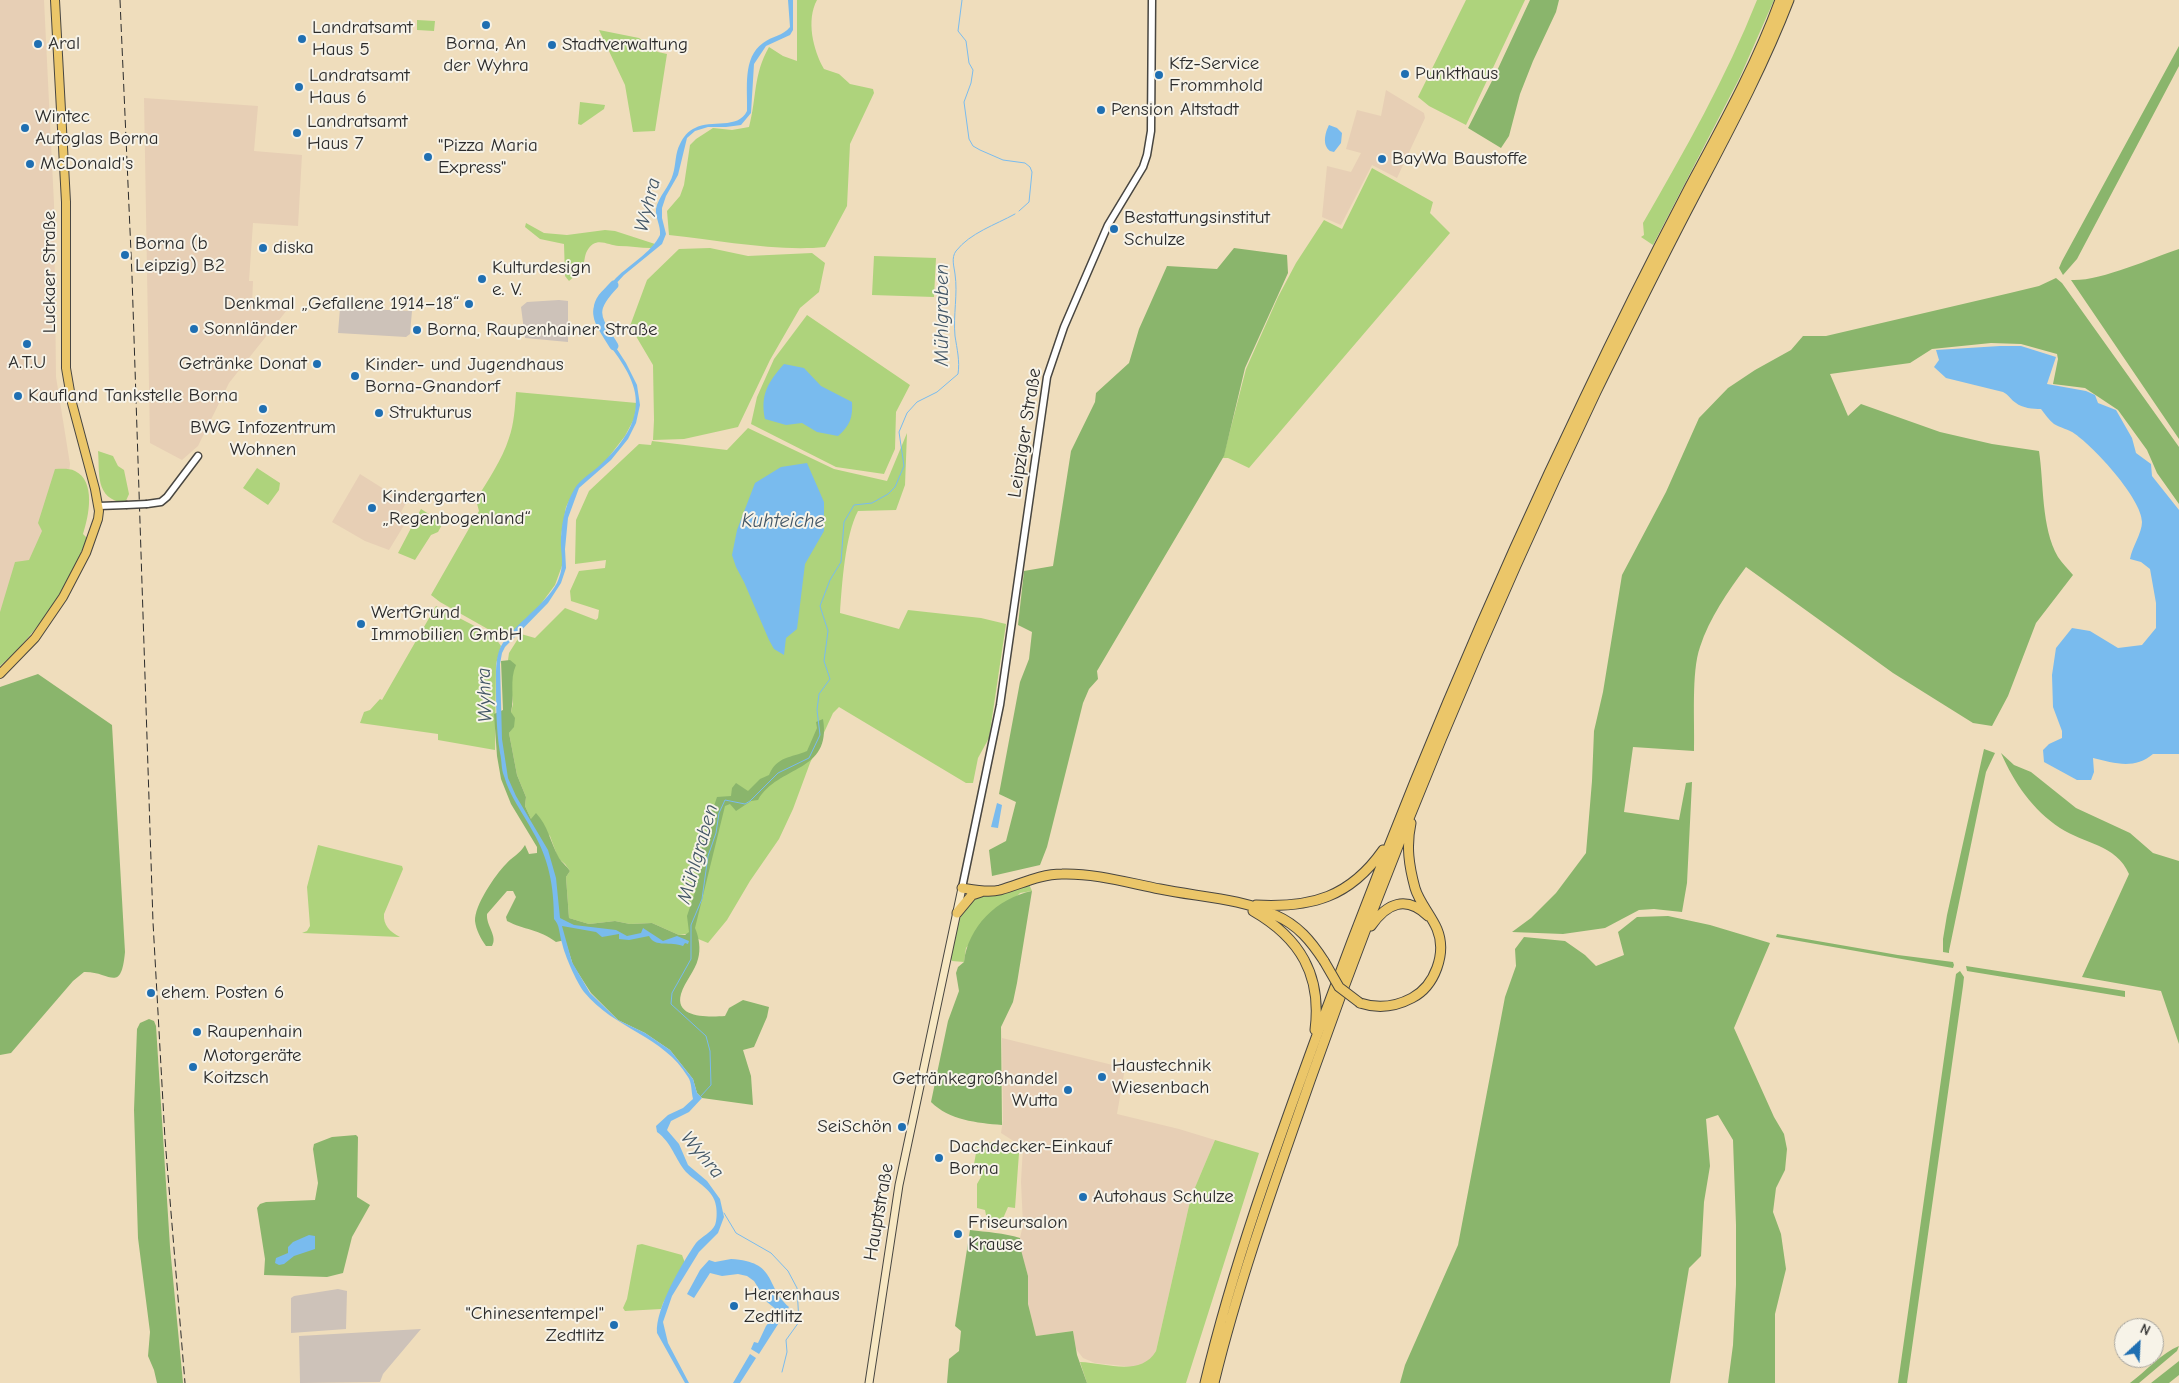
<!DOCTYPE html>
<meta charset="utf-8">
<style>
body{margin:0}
#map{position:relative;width:2179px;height:1383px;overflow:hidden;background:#efddbc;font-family:"Comic Neue",sans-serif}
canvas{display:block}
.north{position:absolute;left:2114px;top:1318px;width:50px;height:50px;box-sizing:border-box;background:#f7f3e8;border:1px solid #a5a39c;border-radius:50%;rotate:25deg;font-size:14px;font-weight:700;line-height:20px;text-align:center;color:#2b2b2b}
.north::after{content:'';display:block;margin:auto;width:18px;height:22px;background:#1f6fb2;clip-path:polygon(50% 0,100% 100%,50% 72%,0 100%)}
</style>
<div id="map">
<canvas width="2179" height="1383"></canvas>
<div class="north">N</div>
</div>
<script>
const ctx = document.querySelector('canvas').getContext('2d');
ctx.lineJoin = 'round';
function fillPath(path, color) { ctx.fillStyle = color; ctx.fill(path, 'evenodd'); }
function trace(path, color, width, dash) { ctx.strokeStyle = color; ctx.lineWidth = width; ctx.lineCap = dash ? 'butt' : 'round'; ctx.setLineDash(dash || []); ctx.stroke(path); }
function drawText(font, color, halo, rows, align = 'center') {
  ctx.font = font + ' "Comic Neue",sans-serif'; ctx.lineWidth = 4; ctx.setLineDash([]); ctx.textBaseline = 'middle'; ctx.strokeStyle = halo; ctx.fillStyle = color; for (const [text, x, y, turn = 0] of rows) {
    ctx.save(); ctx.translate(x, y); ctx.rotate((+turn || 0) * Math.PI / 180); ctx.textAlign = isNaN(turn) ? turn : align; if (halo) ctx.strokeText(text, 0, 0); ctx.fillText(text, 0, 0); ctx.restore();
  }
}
const built = new Path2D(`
 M0,0h44l10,204 2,173 14,87 -6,53 -31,73 -33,22z
 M1386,90l38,23 1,5 -28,60 -25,-13 -31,60 -19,-8 5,-51 24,6 10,-19 -15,-4 11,-39 24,6z
 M144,98l114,8 -4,45 48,4 -4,71 -45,-3 -4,58h4l-1,24h39l-62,78 -31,63 -16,14 -32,-17z
 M360,474l46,29 -5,9 8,5 -20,33 -24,-9 -33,-19z
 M1002,1038l123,30 -8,46 62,15 36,11 -24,57 -35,154 -5,8 -7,5 -11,3 -38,-4 -12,-5 -7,-9 -3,-18 -37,5 -8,-32v-28l-8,-26v-12l3,-13 -2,-43 2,-35 -22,-14 2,-13z`);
const industrial = new Path2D(`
 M559,300l9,1v41l-43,-4 -4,-31 6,-5z
 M340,308l72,3 -2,23 -4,3 -68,-4z
 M338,1289l9,2 -1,38 -55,4v-35l3,-2z
 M421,1329l-38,45 -3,8 -80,1 -1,-47z`);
const green = new Path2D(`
 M797,0h20c-11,20 -4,50 7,69l15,5 11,10 23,5 1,4 -24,51 -3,62 -22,41c-47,5 -108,-7 -156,-12l-2,-24 13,-15 4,-11 6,-40 6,-6 17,-11 19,2 17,-3c8,-30 4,-52 20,-80l14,9 14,5z
 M1466,0h59l-59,125 -37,-19 -11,-9z
 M1757,0h17l-34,77 -87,168 -12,-8 3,-2 -1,-12c42,-73 83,-145 114,-223z
 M417,20l18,1 -1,10 -17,-1z
 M599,30l40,8 19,14 9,2 -12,77 -22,1 -8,-47z
 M580,102l25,3 -1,4 -23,16 -3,-1z
 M1372,168l61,34 -3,11 20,20 -201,235 -21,-10h-5l23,-89 32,-72 18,-34 28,-43 18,9z
 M526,223l18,10 23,2 38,-5 10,1 40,13 -4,4c-11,0 -21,-2 -32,-2 -11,0 -23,-11 -32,5 -3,5 -2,13 -6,19 -3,4 -8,7 -12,11l-4,-5 -1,-32 -24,-5 -15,-12z
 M710,248l38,8 64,-3 13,10 -6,29 -19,16 -30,52 -32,67 -54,12 -31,1 1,-20 -1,-55 -23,-39 17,-46 32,-31z
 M874,256l62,2 -2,39 -62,-2z
 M807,315l103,70 -14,27 -1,37 -11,25 -48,-7 -85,-43 6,-27 17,-38z
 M516,392l121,11 -3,16 -9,17 -17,22 -35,35 -7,14 -5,29 2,27 -8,22 -17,23 -27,25 -18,-1 -53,-30 -9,-7 48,-84 -3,-11c12,-20 26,-40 33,-62 5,-14 6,-30 7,-46z
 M748,428l86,41 53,12 20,-48 -2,52 -9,25 -38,1c-13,24 -16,74 -18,102l59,16 9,-19 73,8 25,6 -17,114 -11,20 -5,25h-7l-127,-76 -6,6 -23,50 -17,46 -14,30 -29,42 -23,39 -19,23 -22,-9 -7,1 -27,-12 -22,1 -15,-3 -26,3 -20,-6 -3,-41 4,-6 -5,-7 -7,-6 -8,-22 -19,-17 -6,-13 1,-9 -9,-22 -8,-42 5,-7 -3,-14 2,-8 -5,-44 1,-7 12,-19 14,4 30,-30 31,12 2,-2 1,-8 -28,-9 -1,-10 9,-20 26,-3 1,-8 -31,4 1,-44 13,-29 50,-47 12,1 1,-4 75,9z
 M98,451l15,5 5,10 6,4 5,24 -4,9c-31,-4 -25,-31 -27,-52z
 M257,468l23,15 -1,7 -11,15 -25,-17z
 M55,469c6,0 14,-1 20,2 21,10 14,45 8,63l4,4c-19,48 -48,94 -87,128v-54l15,-50 14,-2 13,-29 -4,-8z
 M421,509l22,14 -5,9 -7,3 -16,25 -17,-7z
 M436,606l58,30 7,10 -5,18 -1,86 -57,-10v-6l-78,-11 4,-11 6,-2 10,-11 2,1z
 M318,845l84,21 1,3 -19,45c-1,11 6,18 16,23l-98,-4 5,-2 3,-5 -3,-39z
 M1029,884l3,7 -12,2 -54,55 -2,14 -12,-1 -1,-2 8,-39 9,-18 12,-6 23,-2z
 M1215,1140l44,13 -73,230h-99l-7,-21c26,1 61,15 76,-11l35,-154z
 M978,1142c12,0 33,1 41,11l-4,55 -7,-1 -7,16 -5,1 -10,-9 -1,-5 -8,-2v-24l4,-7 -7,-13z
 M642,1244l40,11 3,8 -22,40 -2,6 -36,2 -2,-3 4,-9 10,-54z`);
const forest = new Path2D(`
 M1530,0h29l-3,12 -23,49 -13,33 -11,42 -8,12 -33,-20 27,-53z
 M2179,46v20l-102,193 -14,16 -4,-7 3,-7z
 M1234,248l53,7 1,18 -43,95 -21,88 -127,215 1,8 -9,10 -6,14 -36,144 -7,18 -48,11 -3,-26 17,-9 10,-39 -17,-8 21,-112 9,-23 3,-27 -14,-7 6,-54 29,-5 18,-115 24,-49 1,-9 33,-30 10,-34 28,-63 50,3z
 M2179,249v190l-108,-159c27,2 81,-22 108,-31z
 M2056,278l6,5 117,164v57l-22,-31 -10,-23 -29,-40 -33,-22 -32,-4 5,-25 -1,-5 -36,-10 -30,-1 -59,6 -22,14 -80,11 18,42 13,-12 79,28 52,12 47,7c5,33 2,76 19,106 4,6 10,12 15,18l-37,48 -28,73 -16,30 -19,-3 -80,-50 -147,-106c-18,24 -37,52 -46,80 -9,25 -5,77 -6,104l-61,-4 -9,65 55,8 7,-37 6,-1 -5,101 -5,29 -28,-3 -15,1 -34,18 -42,6 -51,-2 19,-14 25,-25 30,-40 6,-72 2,-50 9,-39 19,-117 44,-83 33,-74 29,-30 27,-18 36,-20 12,-14h23l184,-43 29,-7z
 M510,660l6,5c-7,15 -1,32 -5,47l4,6 -1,9 -5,6 8,42 9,22 -1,9 6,13 5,-6c12,13 14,28 22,43 2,5 9,10 12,15l-4,6 3,41 20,6 26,-3 15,3 22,-1 27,12h6l4,-3 -2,-16 9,-27 2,-19 4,-9v-26l8,-7 2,-6 -4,-7 6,-9 3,-9 14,-1 1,-8 4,-5 12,8 12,-12 9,-4c8,-19 22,-17 38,-24l10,-23 -1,-6 7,-3c9,54 -45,46 -65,81l-7,1 -15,10 -6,-7 -5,2 -30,122c4,9 6,21 3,31 -3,12 -13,22 -17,35 -7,25 29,23 44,22l4,-8 14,-8 26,7 -2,10 -13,30 -11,3 8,26 2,29 -51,-7 -5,-5 -4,-14 -23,-29 -25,-17 -27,-13 -27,-27 -18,-28 -8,-25 -9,2c-17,-13 -32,-12 -49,-21l-1,-4 10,-20 -3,-6h-6l-20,23c-1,12 11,22 5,32h-6c-5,-7 -10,-16 -11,-25 -1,-15 20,-46 31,-57 6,-7 14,-10 19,-19l4,9 8,-1v-6l-26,-43 -10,-25 -4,-23 -3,-42 9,-4 -2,-49z
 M38,674l74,51 13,227c-4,43 -15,19 -41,20l-11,9 -62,72 -11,2v-368z
 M1984,749l11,4 -9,19 -37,179v2l-6,-1v-13l4,-24z
 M2001,753l13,12 17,7 45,36 54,25 23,20 26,8v183l-18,-53 -79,-14 47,-103c-13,-30 -45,-30 -69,-46 -27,-18 -46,-45 -59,-75z
 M1032,891l-15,92 -4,19 -12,25 1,98c-25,-2 -53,-5 -71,-23l17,-81 11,-30 -3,-18 2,-6 6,-5c4,-35 33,-64 68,-71z
 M1668,916l42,9 60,18 -36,85 40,89 10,17 3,15 -2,21 -9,18 -3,24 8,22 5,35 -11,45v69h-47l5,-38 3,-60v-60l-3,-85 -15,-25 -12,4 4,47 -6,36 -3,54 -12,12 -19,115h-270l5,-18 53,-120 47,-248 11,-31 -1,-17 9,-12 41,4 20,14 11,11 28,-11 -6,-23 19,-15z
 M1777,934l121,21 55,7 1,3 -1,3 -177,-31z
 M1966,966l159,25v6l-158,-26z
 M1960,971l4,6 -1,9 -56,397h-9l58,-409z
 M149,1019l5,2 2,5 14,221 13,136h-26l-3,-13 -6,-14 2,-24 -12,-94 -4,-128 3,-81 3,-6z
 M356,1135l2,2 -1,60 13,8 -18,32 -9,36 -16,4 -63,-2 1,-16 -8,-51 3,-4 6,-2 49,-2 3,-17 -5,-34 1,-5 18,-7z
 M970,1230c17,2 34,3 50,8l1,12 7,26v28l8,32 37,-5 4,24 10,28h-140l2,-24 10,-8 2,-20 -6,-5z
 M2179,1346l-2,5 -38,32h-9c16,-12 32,-30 49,-37z
 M2179,1361v14l-10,8h-18z`);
const water = new Path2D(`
 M788,0h5v30l-3,5 -24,11 -12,18 -3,49 -10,12 -15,2h-18l-13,4 -8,7 -9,37 -12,21 -4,12v10l4,16 -4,10 -38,31 -24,26 -2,14 2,8 26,40 11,22 3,20 -4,18 -8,16 -17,21 -32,28 -11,30 -3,31 1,19 -5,15 -13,20 -43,44 -3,6 -2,11 2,75 6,39 8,18 32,54 8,28 4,40 14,7 42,5 11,6 14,-3 2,-5 20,13 14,-5 12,5 -1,3 -3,-1 -2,3c-12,-5 -28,2 -34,-10l-20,4 -10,-1v-5l-17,3 -6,-5 -34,-6 10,36 18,31 28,27 27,13 25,17 23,29 4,14 5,5 -13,14 -18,9 -4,9 12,14 9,21 19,16 13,18 4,18 -6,16 -19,19 -27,44 -9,26 5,21 21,40h-4l-28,-50c-2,-24 25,-70 39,-90 5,-6 16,-11 19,-18 2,-5 2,-14 1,-19 -2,-16 -20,-24 -30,-34 -11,-13 -14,-29 -29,-40l-1,-6 12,-11 15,-7 10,-9c-2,-8 -1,-16 -5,-22 -24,-41 -74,-48 -104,-85 -8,-11 -19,-36 -22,-49 -3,-9 -2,-18 -8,-24 0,-32 -5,-60 -21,-87 -10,-19 -23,-35 -29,-56 -3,-7 -2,-15 -4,-23 -4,-24 -4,-50 -4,-74 0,-10 0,-19 3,-28 7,-21 45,-44 58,-68 9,-20 3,-27 4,-46 1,-17 5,-34 14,-49 6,-9 15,-14 23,-21 14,-13 29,-29 35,-47 18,-51 -50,-85 -38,-118 4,-11 14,-16 21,-24 14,-14 35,-25 44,-43 1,-9 -5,-18 -4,-26 2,-12 14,-23 17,-35 3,-9 2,-21 7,-30 3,-7 8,-13 15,-16 16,-9 43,2 52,-17 1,-22 -5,-53 16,-68 9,-7 20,-7 27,-16z
 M1329,125l8,3 5,5 -1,10 -7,9 -4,-1c-8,-6 -5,-18 -1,-26z
 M2000,346h21l35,11 -9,27 39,7 9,4 3,8 18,7 16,28 4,15 15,11 1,12 27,34v244h-26c-19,16 -39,9 -60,4l1,14 -3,8h-14l-33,-18 -1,-12 6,-6 13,-6v-7l-9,-24 -1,-32 4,-27 16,-20 18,3 28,17 24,-3 14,-17v-25l-6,-34 -9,-7 -11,-3c2,-12 12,-26 12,-37 0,-23 -48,-75 -67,-88 -6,-5 -15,-6 -21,-10 -5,-4 -9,-10 -13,-15 -8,0 -19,-1 -25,-6 -5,-3 -7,-8 -13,-11l-57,-14 -12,-11 5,-7 -3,-10z
 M784,364l20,4 17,18 31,16c1,15 -2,24 -14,34l-21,-4 -15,-9 -16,2 -21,-6c-5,-24 3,-37 19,-55z
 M807,463l17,39v29l-19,33 -8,65 -11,9 -2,17 -10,-6 -5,-9 -25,-58 -8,-15 -4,-12 5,-25 18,-47 26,-16z
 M997,803l5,2 -4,23 -7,-1z
 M309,1235l6,1v13l-21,7 -10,8 -5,1 -4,-2 1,-5 12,-5v-6l5,-5z
 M731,1259c47,3 33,26 58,48l-30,47 -8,-5 3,-7 4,1 8,-17 12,-15 -11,-9 -13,-21 -7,-5 -9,-2 -16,2 -12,-3 -16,25 -7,-4 13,-24 9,-10 6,2z
 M750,1354l6,4 -16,25h-7z`);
const stream = new Path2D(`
 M962,0l-4,31 8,10 3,22 4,7 -2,13 -7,19 5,37 4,7 7,4 23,10 22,3 5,4 2,5 -3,30 -10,9
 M700,1097l11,-12 -1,-34 -4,-15 -35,-32 1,-11 19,-34v-34l11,-26 6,-43 8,-23 3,-20 6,-13 20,4 5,-3 28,-28 31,-15 11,-23 -3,-25 2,-16 11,-15 -6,-18 4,-30 -8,-25 10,-26 11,-18 3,-40 10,-17 18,-2 16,-9 7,-7 9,-21 -5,-34 8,-19 10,-11 20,-10 21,-18c2,-13 -1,-25 -3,-38 -2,-21 3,-42 0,-62 -1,-8 -4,-16 1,-23 14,-18 39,-26 59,-37
 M724,1213l12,20 35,20 17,18 9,17 2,34 -13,18 1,12 -5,20`);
const river = new Path2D(`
 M614,285c-26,27 -17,33 0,61`);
const tertiary = new Path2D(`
 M147,504l14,-2 6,-5 31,-41
 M99,506l27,-1
 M962,888l38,-183 47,-328 17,-50 44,-102 35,-58 4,-12 4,-24 1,-131`);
const secondary = new Path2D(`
 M869,1383l30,-198 63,-297`);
const primary = new Path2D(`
 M0,674l35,-36 28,-41 23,-44 12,-34 1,-8 -4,-22 -23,-86 -6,-35v-166l-11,-202`);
const motorway = new Path2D(`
 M962,888c12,2 26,5 38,2 21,-6 40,-16 62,-16 33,-1 67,9 98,15 38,8 81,9 115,26 23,10 36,26 49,46
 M1256,905c56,3 94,-8 127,-55
 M1253,911c47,27 69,64 62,119
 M957,913l15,-18 9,-3
 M1371,926c16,-23 35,-31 57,-10
 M1360,1003c18,6 35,4 52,-5 23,-12 35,-45 25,-69 -6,-14 -18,-27 -22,-41 -6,-22 -9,-42 -4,-65
 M1205,1383c29,-122 73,-241 116,-359 78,-212 165,-421 263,-625 33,-70 68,-140 104,-209 33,-62 68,-124 92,-190
 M1214,1383c25,-103 61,-202 96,-302 83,-235 179,-464 286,-689 31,-63 62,-126 95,-189 35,-67 71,-133 98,-203`);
const rail = new Path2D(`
 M120,0l12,276 21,646 12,217 20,244`);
const tertiaryBridge = new Path2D(`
 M126,505l21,-1`);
const motorwayBridge = new Path2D(`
 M1324,961l15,26 21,16`);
const markers = [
 [486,25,5,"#1f6fb2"],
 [302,39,5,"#1f6fb2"],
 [38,44,5,"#1f6fb2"],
 [552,45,5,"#1f6fb2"],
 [1405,74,5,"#1f6fb2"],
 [1159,75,5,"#1f6fb2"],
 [299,87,5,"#1f6fb2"],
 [1101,110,5,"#1f6fb2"],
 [25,128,5,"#1f6fb2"],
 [297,133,5,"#1f6fb2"],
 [428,157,5,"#1f6fb2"],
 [1382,159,5,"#1f6fb2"],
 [30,164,5,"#1f6fb2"],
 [1114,229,5,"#1f6fb2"],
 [263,248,5,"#1f6fb2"],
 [125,255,5,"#1f6fb2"],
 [482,279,5,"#1f6fb2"],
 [469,304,5,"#1f6fb2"],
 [194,329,5,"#1f6fb2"],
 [417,330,5,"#1f6fb2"],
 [27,344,5,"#1f6fb2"],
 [317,364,5,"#1f6fb2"],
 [355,376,5,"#1f6fb2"],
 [18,396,5,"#1f6fb2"],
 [263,409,5,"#1f6fb2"],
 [379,413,5,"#1f6fb2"],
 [372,508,5,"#1f6fb2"],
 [361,624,5,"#1f6fb2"],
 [151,993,5,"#1f6fb2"],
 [197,1032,5,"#1f6fb2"],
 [193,1067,5,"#1f6fb2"],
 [1102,1077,5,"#1f6fb2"],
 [1068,1090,5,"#1f6fb2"],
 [902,1127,5,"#1f6fb2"],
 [939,1158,5,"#1f6fb2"],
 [1083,1197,5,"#1f6fb2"],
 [958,1234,5,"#1f6fb2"],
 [734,1306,5,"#1f6fb2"],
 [614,1325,5,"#1f6fb2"]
];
const poiNames = [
 ["Landratsamt",312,28],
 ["Haus 5",312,50],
 ["Aral",48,44],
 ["Borna, An",486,44,"center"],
 ["der Wyhra",486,66,"center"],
 ["Stadtverwaltung",562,45],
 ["Kfz-Service",1169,64],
 ["Frommhold",1169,86],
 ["Punkthaus",1415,74],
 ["Landratsamt",309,76],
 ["Haus 6",309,98],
 ["Pension Altstadt",1111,110],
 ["Wintec",35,117],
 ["Autoglas Borna",35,139],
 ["Landratsamt",307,122],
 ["Haus 7",307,144],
 ["\"Pizza Maria",438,146],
 ["Express\"",438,168],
 ["BayWa Baustoffe",1392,159],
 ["McDonald's",40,164],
 ["Bestattungsinstitut",1124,218],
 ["Schulze",1124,240],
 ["Borna (b",135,244],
 ["Leipzig) B2",135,266],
 ["diska",273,248],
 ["Kulturdesign",492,268],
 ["e. V.",492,290],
 ["Denkmal „Gefallene 1914–18“",459,304,"right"],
 ["Sonnländer",204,329],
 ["Borna, Raupenhainer Straße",427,330],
 ["A.T.U",27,363,"center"],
 ["Getränke Donat",307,364,"right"],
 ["Kinder- und Jugendhaus",365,365],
 ["Borna-Gnandorf",365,387],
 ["Kaufland Tankstelle Borna",28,396],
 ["Strukturus",389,413],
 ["BWG Infozentrum",263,428,"center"],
 ["Wohnen",263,450,"center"],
 ["Kindergarten",382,497],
 ["„Regenbogenland“",382,519],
 ["WertGrund",371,613],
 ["Immobilien GmbH",371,635],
 ["ehem. Posten 6",161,993],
 ["Raupenhain",207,1032],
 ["Motorgeräte",203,1056],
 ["Koitzsch",203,1078],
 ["Haustechnik",1112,1066],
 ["Wiesenbach",1112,1088],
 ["Getränkegroßhandel",1058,1079,"right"],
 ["Wutta",1058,1101,"right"],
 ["SeiSchön",892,1127,"right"],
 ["Dachdecker-Einkauf",949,1147],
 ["Borna",949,1169],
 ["Autohaus Schulze",1093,1197],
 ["Friseursalon",968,1223],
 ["Krause",968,1245],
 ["Herrenhaus",744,1295],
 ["Zedtlitz",744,1317],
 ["\"Chinesentempel\"",604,1314,"right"],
 ["Zedtlitz",604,1336,"right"]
];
const streetNames = [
 ["Luckaer Straße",50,272,-90],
 ["Leipziger Straße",1025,433,-81],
 ["Hauptstraße",879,1212,-80]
];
const waterNames = [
 ["Wyhra",648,205,-76],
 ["Mühlgraben",942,315,-90],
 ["Kuhteiche",783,521],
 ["Wyhra",485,695,-92],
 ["Mühlgraben",698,854,-74],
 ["Wyhra",702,1155,50]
];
fillPath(built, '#e7cfb5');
fillPath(industrial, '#cdc2b9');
fillPath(green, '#aed37c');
fillPath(forest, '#8ab56c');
fillPath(water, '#79bbee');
trace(stream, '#79bbee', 1);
trace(river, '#79bbee', 9);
trace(tertiary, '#484641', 9);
trace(secondary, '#484641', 9);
trace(primary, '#484641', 10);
trace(motorway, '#484641', 11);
trace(tertiary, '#fff', 6);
trace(secondary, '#f7e8c3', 7);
trace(primary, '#ebc669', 8);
trace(motorway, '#ebc669', 9);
trace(rail, '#2b2b2b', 1, [8, 4]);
trace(tertiaryBridge, '#484641', 9, []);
trace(motorwayBridge, '#484641', 11, []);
trace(tertiaryBridge, '#fff', 6);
trace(motorwayBridge, '#ebc669', 9);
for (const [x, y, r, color] of markers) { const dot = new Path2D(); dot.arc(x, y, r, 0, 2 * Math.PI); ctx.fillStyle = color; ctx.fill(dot); trace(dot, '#f7f3e8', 2); }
drawText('19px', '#2b2b2b', '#f7f3e8', poiNames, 'left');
drawText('19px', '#2b2b2b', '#f7f3e8', streetNames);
drawText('italic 20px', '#425666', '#f7f3e8', waterNames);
</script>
